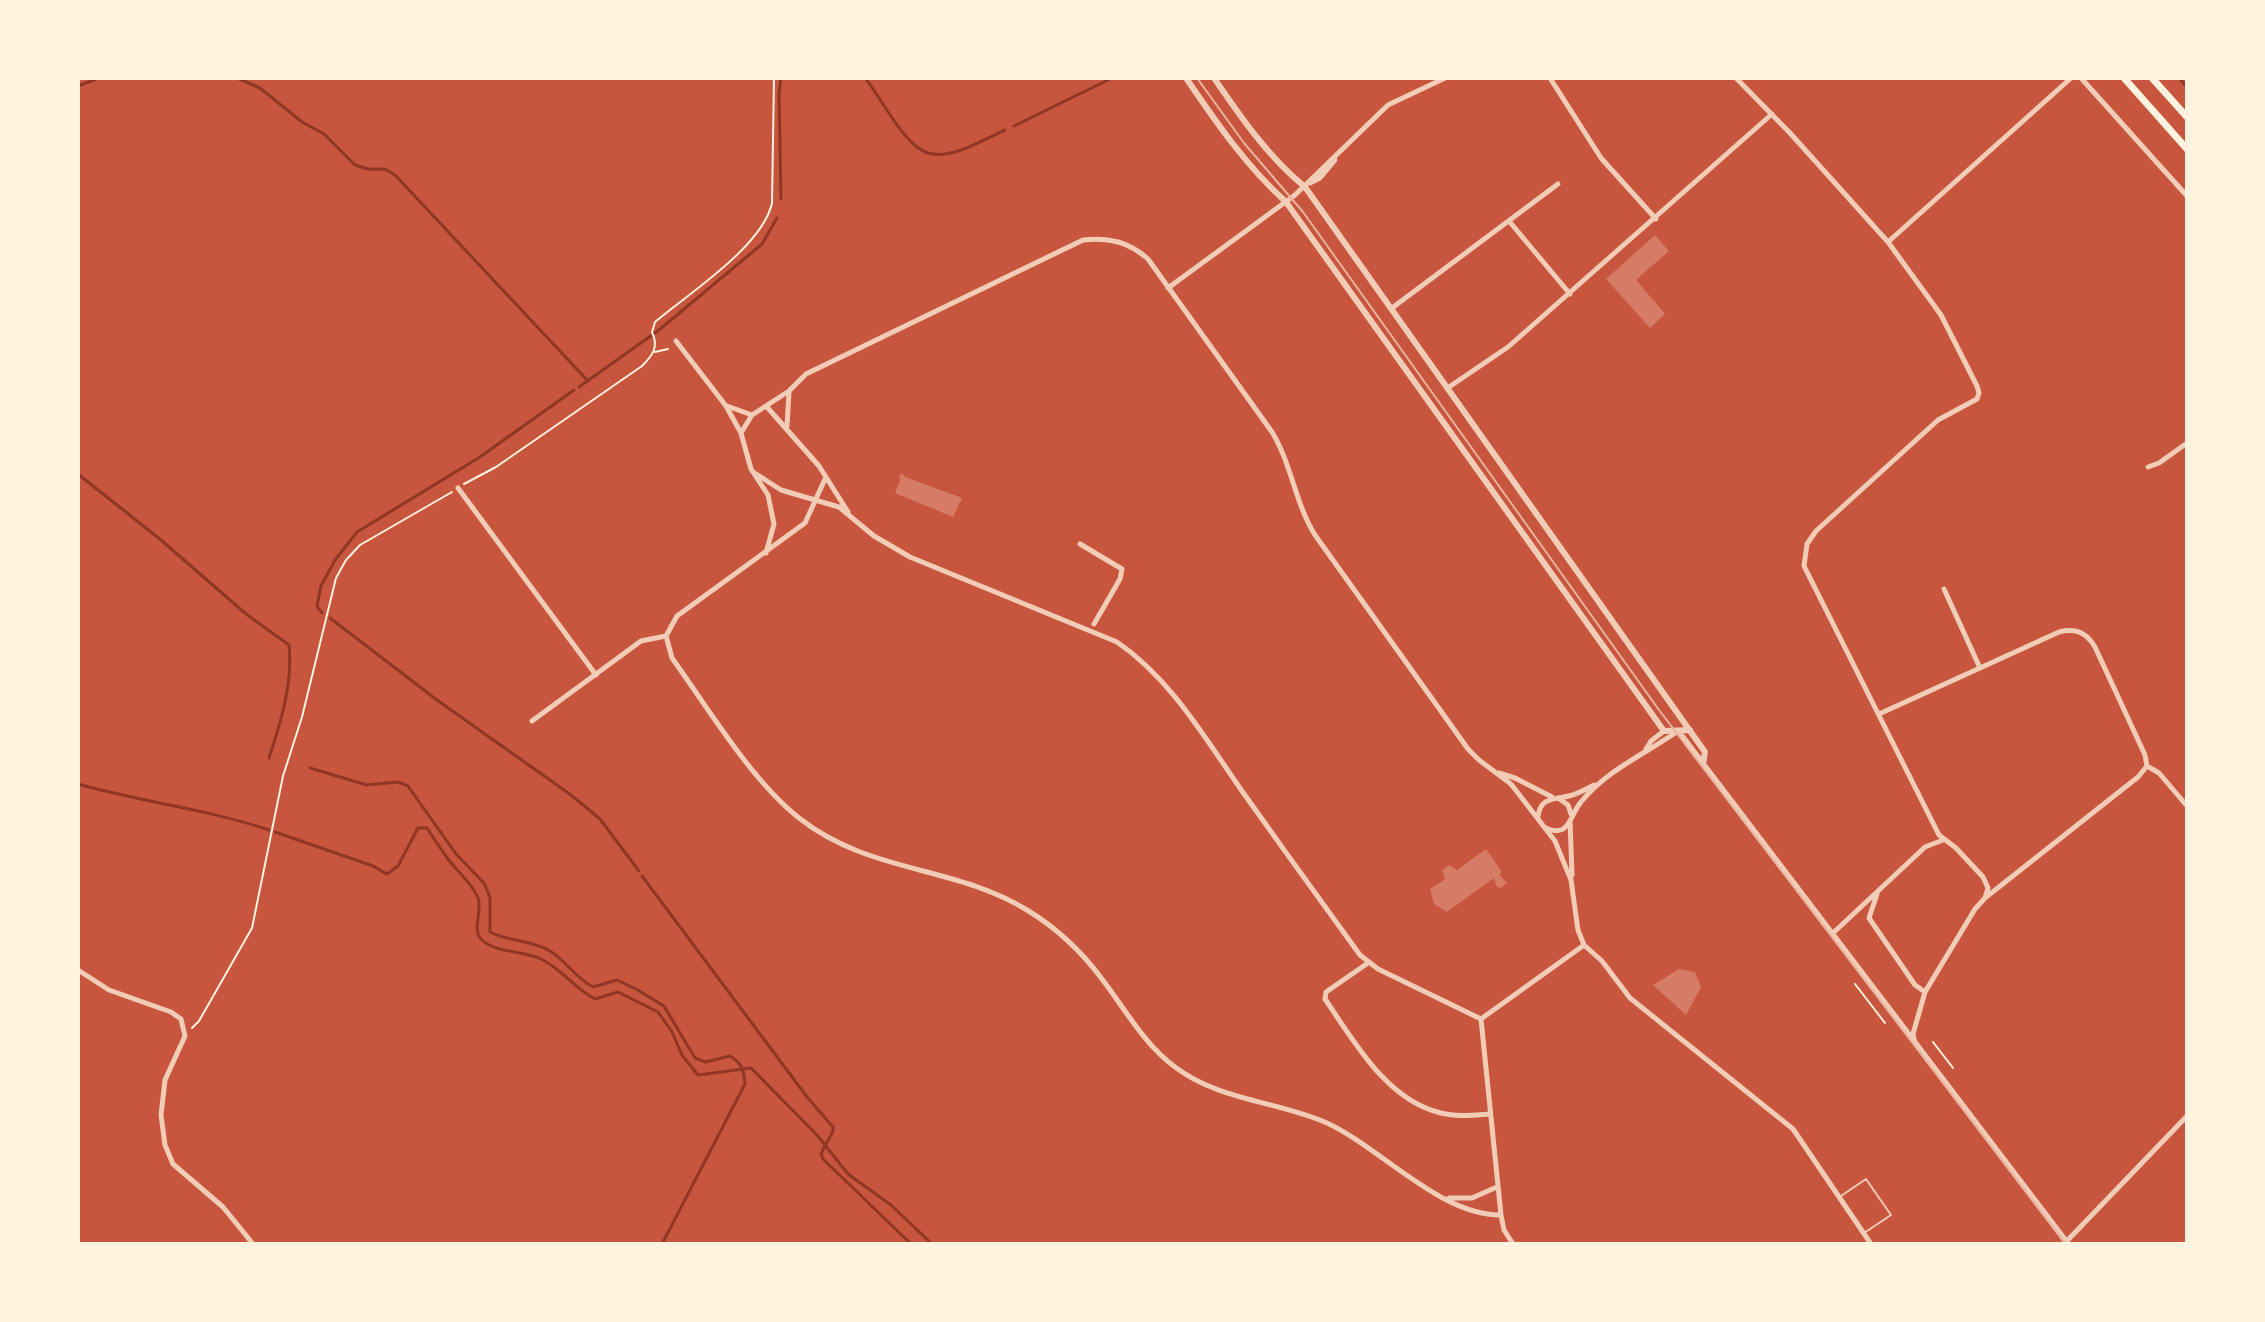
<!DOCTYPE html>
<style>
body{margin:0}
#map{position:relative;width:2265px;height:1322px;overflow:hidden;background:#c8553d;font-family:Figtree,sans-serif}
canvas{display:block}
.frame{position:absolute;inset:0;border:80px solid #fff3e0;pointer-events:none}
</style>
<div id="map">
<canvas width="2265" height="1322"></canvas>
<div class="frame"></div>
</div>
<script>
const ctx = document.querySelector('canvas').getContext('2d');
ctx.lineJoin = 'round';
function trace(path, color, width, dash) { ctx.strokeStyle = color; ctx.lineWidth = width; ctx.lineCap = dash ? 'butt' : 'round'; ctx.setLineDash(dash || []); ctx.stroke(path); }
function fillPath(path, color) { ctx.fillStyle = color; ctx.fill(path, 'evenodd'); }
const stream = new Path2D(`
 M237,78l23,10 42,34 22,12 31,31 13,4h17l10,6 193,206
 M865,78c16,19 39,68 63,75 24,7 56,-14 77,-23
 M2179,78l8,9
 M78,86l21,-8
 M1014,126l98,-48
 M781,199l-2,-105 2,-16
 M579,387l80,-57 103,-86 15,-26
 M78,474l83,66 85,74 43,31c4,39 -8,76 -20,113
 M322,613l-5,-7 4,-20 14,-26 22,-28 123,-75 94,-67
 M330,618l107,82 134,95 29,24 39,52
 M310,768l57,17 31,-3 10,4 48,68 28,29 6,14v35c19,10 42,8 60,19 16,10 26,27 43,36l24,-7 19,9 28,17 31,52 11,4 24,-6c12,7 14,14 15,28l-83,160
 M78,784c63,18 129,25 191,46
 M275,832l98,34 14,8 11,-8 20,-38h9c8,12 16,25 25,36 9,11 21,21 26,34 5,12 -7,32 4,42 16,14 41,10 59,19 21,10 33,29 54,40l23,-7 40,20 14,20 10,23 16,20 53,-7 66,67 31,39 43,31 41,39
 M642,876l165,221 26,30v4l-12,23 2,5 88,85`);
const building = new Path2D(`
 M1655,235l14,16 -33,29 29,34 -15,14 -44,-49z
 M902,473l3,4 57,21 -9,19 -58,-24 5,-13 -1,-4z
 M1486,849l16,23 -3,2 8,9 -7,5 -4,-2 -2,-8 -47,34 -13,-8 -4,-15 15,-10 -3,-9 7,-5 8,5z
 M1679,969l16,3 6,15 -15,28 -33,-30z`);
const path = new Path2D(`
 M655,352l13,-3
 M464,484l32,-17 146,-101c11,-11 17,-19 10,-34l3,-10c33,-28 108,-76 117,-119l2,-125
 M1855,984l30,39
 M192,1028l7,-7 53,-93 31,-152 19,-59 34,-139 10,-18 14,-15 92,-53
 M1933,1042l20,26`);
const service = new Path2D(`
 M1841,1196l25,-17 25,36 -27,18`);
const minor = new Path2D(`
 M1550,78l51,80 55,61
 M1736,78l54,55 98,109 53,73 36,71 2,7 -2,6 -39,21 -122,111 -9,13 -3,22 135,269 17,13 27,29 5,11 -3,10
 M2081,78l106,118
 M1310,183l10,-5 15,-18
 M1509,221l61,73
 M1888,242l183,-164
 M1168,288l127,-93 93,-90 57,-27
 M1392,308l166,-124
 M676,341l50,65 15,27 10,36 17,26 6,29 -8,29
 M1449,387l59,-40 264,-233
 M727,406l25,9
 M767,407l52,59 29,46
 M787,426l2,-34
 M741,433l11,-18 37,-24 17,-17 277,-134c26,-3 46,2 65,19l124,173c20,33 23,71 43,103l153,214 11,11 32,24 44,57 16,39 7,50 6,15 18,16 28,37 163,131 78,115
 M2148,467l11,-4 28,-20
 M753,472l28,18 58,17 35,29 36,21 207,85c54,37 88,96 125,149 39,55 78,109 118,164l18,14 103,50
 M825,479l-20,44 -128,93 -11,20 6,22c36,50 79,122 127,160 71,56 155,47 228,92 28,17 55,42 75,69 23,30 42,65 73,88 45,34 102,34 152,56 54,25 112,92 174,92
 M458,488l138,187
 M1080,544l42,25 -2,10 -26,45
 M1944,589l36,79
 M1879,714l180,-82c17,-4 27,0 36,15l50,108 2,11
 M532,721l109,-80 25,-5
 M1646,749l5,-8 13,-10
 M2147,766l12,7 28,33
 M1499,773l16,5 37,19
 M1558,798l10,7 3,9
 M1538,816c3,-19 15,-16 31,-20 9,-2 17,-7 25,-11
 M1570,821l2,54
 M1546,828c8,4 17,4 22,-4 5,-7 7,-15 13,-22 26,-32 64,-48 97,-71
 M1877,894l-8,24 46,67 10,7
 M1832,934l93,-87 18,-7
 M1368,963l-42,29 -1,7c29,42 62,102 116,114 16,4 33,2 49,1
 M78,970l31,20 62,22 10,7 4,17 -20,44 -4,35 4,30 8,19 50,43 30,37
 M1481,1019l20,196 3,15 9,14
 M1481,1019l103,-74
 M1914,1039l-1,-5 12,-42 50,-83 10,-11 153,-121 9,-11
 M1449,1198h23l25,-11
 M2064,1244l123,-128`);
const tertiary = new Path2D(`
 M1186,78c30,44 60,88 100,124l378,529 26,-1
 M1214,78c26,38 54,79 91,109l400,565 -2,12
 M1678,731l390,513`);
const primary = new Path2D(`
 M2124,78l63,71
 M2152,78l35,39`);
const tram = new Path2D(`
 M1197,78l47,65 59,69 356,498 407,534`);
trace(stream, '#8f3625', 3);
fillPath(building, '#d67c66');
trace(path, '#fff3e0', 2);
trace(service, '#f1ccb7', 2);
trace(minor, '#f1ccb7', 5);
trace(tertiary, '#f1ccb7', 6);
trace(primary, '#fff3e0', 7);
trace(tram, '#e9b49f', 2);
</script>
